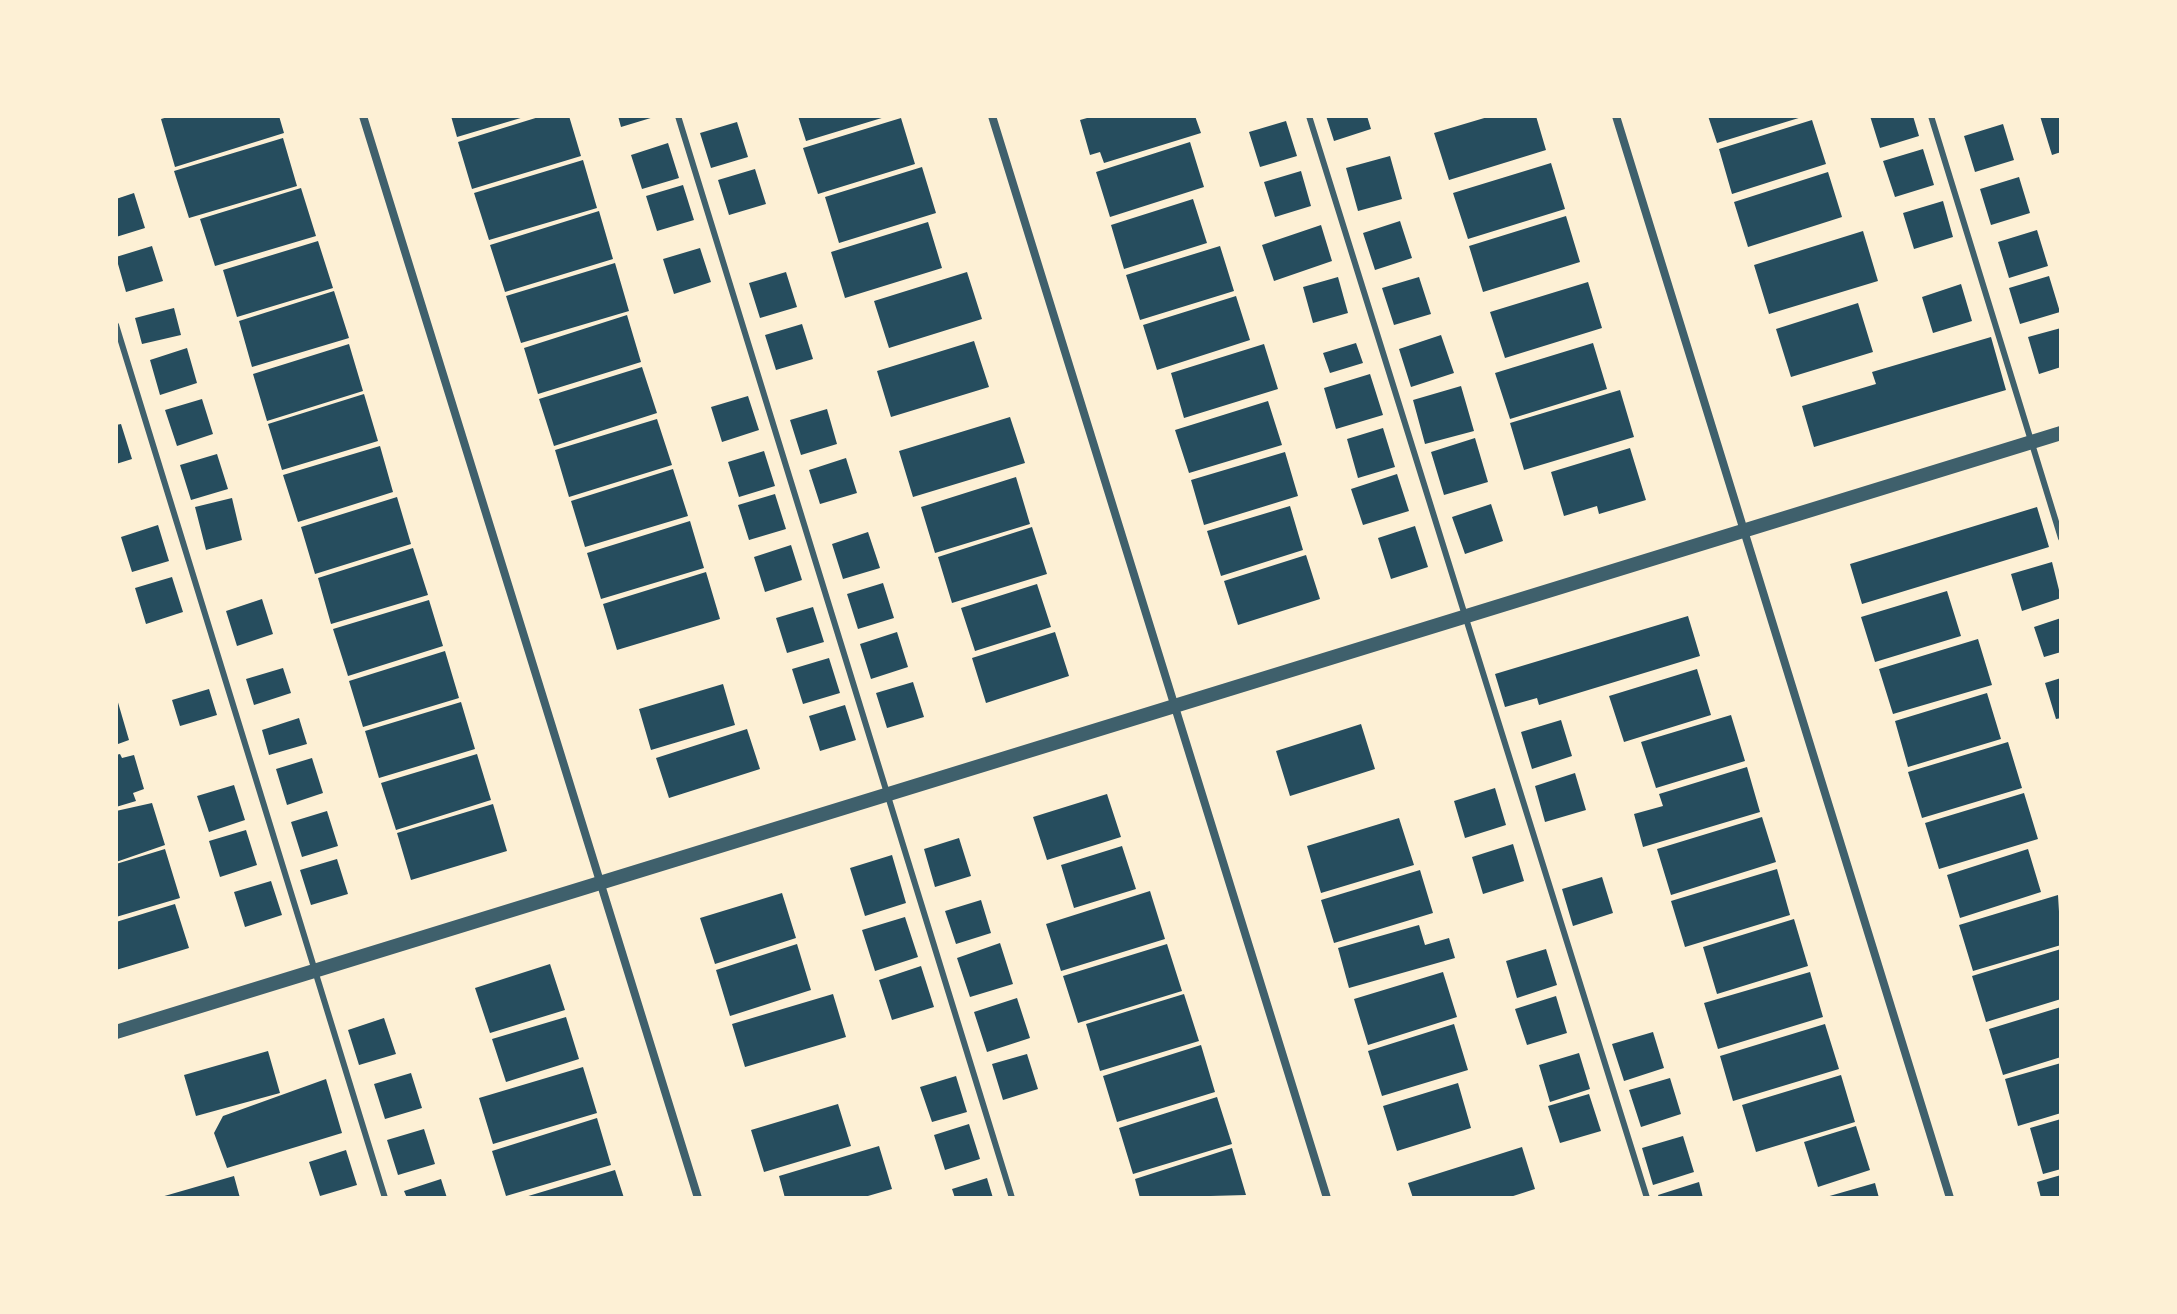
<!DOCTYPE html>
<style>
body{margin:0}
#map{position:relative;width:2177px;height:1314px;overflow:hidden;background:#fdf0d5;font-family:Cabin,sans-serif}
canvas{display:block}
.frame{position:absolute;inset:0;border:118px solid #fdf0d5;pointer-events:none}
</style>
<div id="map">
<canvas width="2177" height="1314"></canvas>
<div class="frame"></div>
</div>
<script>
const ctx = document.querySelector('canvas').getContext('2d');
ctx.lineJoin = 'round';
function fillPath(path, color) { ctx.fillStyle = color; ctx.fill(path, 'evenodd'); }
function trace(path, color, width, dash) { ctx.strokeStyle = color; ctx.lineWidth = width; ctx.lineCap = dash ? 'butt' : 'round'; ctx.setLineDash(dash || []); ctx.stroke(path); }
const building = new Path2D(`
 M171,116h108l5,17 -109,34 -14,-48z
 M451,116h73v1l-67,20z
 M542,116h27l12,40 -109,33 -14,-47z
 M618,116h36v1l-33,10z
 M798,116h87v1l-79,24z
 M1094,116h101l6,17 -97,30 -4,-11 -10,3 -10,-35z
 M1326,116h41l4,13 -37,12z
 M1491,116h45l10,34 -97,30 -15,-47z
 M1708,116h93l1,1 -85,26z
 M1870,116h43l6,20 -39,12z
 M2040,116h21v36l-9,3z
 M901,118l14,46 -97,30 -15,-46z
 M1812,120l14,44 -94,30 -13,-45z
 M1286,121l11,35 -37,11 -11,-35z
 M737,122l11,35 -37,11 -11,-35z
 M2003,124l11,36 -39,12 -11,-36z
 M283,138l14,48 -108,32 -15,-47z
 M1190,142l14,45 -94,30 -14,-45z
 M668,143l11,35 -37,11 -11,-34z
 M1923,149l11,36 -39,12 -12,-36z
 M1390,156l12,43 -44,12 -12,-43z
 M583,160l14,48 -108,32 -15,-47z
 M1551,163l14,46 -97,30 -15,-46z
 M922,167l14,46 -97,30 -14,-46z
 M755,169l11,35 -37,11 -11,-35z
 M1301,171l10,35 -36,11 -11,-35z
 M1828,172l14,45 -94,30 -14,-45z
 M2019,177l11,36 -39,12 -11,-36z
 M683,185l11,35 -37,11 -11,-35z
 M301,188l15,48 -101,30 -15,-47z
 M134,193l11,35 -29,9v-38z
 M1193,199l14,44 -83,26 -13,-44z
 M1943,201l10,36 -39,12 -11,-36z
 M599,211l14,48 -108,33 -15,-47z
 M1566,216l14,46 -97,30 -14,-46z
 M1400,221l12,37 -37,12 -12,-37z
 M928,222l14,46 -97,30 -14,-46z
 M1321,225l11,36 -58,20 -12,-36z
 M2037,230l11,36 -39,12 -11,-36z
 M1863,231l15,50 -109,33 -15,-49z
 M318,241l15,47 -96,29 -14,-47z
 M152,246l11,35 -37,11 -10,-35z
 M1220,246l14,45 -94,29 -14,-45z
 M700,248l11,34 -37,12 -11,-35z
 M615,263l14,48 -108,32 -15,-47z
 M786,272l11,35 -37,11 -11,-35z
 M967,272l15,47 -93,29 -15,-47z
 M2049,276l11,36 -40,12 -11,-36z
 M1338,277l10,36 -35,10 -10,-36z
 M1419,277l12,37 -37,11 -12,-37z
 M1588,282l14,46 -97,30 -15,-46z
 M1961,284l11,37 -39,12 -11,-36z
 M334,291l15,47 -97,29 -13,-46z
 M1236,296l14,44 -93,30 -14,-45z
 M1858,303l15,49 -82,25 -15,-48z
 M174,308l7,27 -39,9 -7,-26z
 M627,315l14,47 -103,32 -14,-46z
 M802,324l11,35 -37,11 -11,-35z
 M2061,328v39l-22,7 -11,-37z
 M1441,335l13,38 -43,14 -12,-38z
 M1991,337l15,53 -192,57 -12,-41 74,-22 -4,-12z
 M974,341l15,46 -98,30 -14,-46z
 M1356,343l7,20 -33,10 -7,-20z
 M1593,343l14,46 -97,30 -15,-46z
 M349,344l14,47 -96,30 -14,-47z
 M1264,344l14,45 -94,29 -13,-45z
 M187,348l10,35 -37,12 -10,-35z
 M642,367l15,46 -103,33 -15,-47z
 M1370,374l13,41 -47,14 -12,-41z
 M1461,386l13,45 -49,13 -12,-44z
 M1620,390l14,47 -110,33 -14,-47z
 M364,394l14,47 -96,29 -14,-46z
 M748,396l11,34 -37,12 -11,-35z
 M202,399l11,35 -36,12 -12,-36z
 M1268,401l14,44 -93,28 -14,-43z
 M827,409l10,35 -36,11 -11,-35z
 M1010,417l15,46 -112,34 -14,-46z
 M657,419l15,46 -103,32 -14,-47z
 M121,424l11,35 -16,5v-39z
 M1383,428l12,39 -37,11 -11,-39z
 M1475,438l13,44 -44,13 -13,-43z
 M380,446l13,46 -95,30 -15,-47z
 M1630,448l16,52 -47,14 -2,-8 -33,10 -13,-44z
 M764,451l11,35 -36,11 -11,-35z
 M1285,452l13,44 -94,29 -13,-45z
 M217,454l11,35 -37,11 -11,-35z
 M846,458l11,35 -37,11 -11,-34z
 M673,469l15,47 -103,31 -14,-46z
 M1397,474l12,37 -46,14 -12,-36z
 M1016,477l14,47 -95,29 -14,-46z
 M775,494l11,35 -37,11 -11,-35z
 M397,497l14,47 -96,30 -14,-47z
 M232,498l10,42 -36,10 -11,-43z
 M1491,504l12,37 -38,13 -13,-37z
 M1290,506l13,44 -82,26 -14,-45z
 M2037,507l12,40 -187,57 -12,-40z
 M690,521l14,47 -103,31 -14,-46z
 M158,525l11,36 -37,11 -11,-35z
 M1415,526l13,41 -37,12 -13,-41z
 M1032,527l15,47 -95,29 -14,-46z
 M868,532l12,36 -37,11 -11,-35z
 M791,545l11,35 -37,12 -11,-35z
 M413,548l15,47 -97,29 -13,-46z
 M1306,555l14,44 -82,26 -14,-44z
 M2052,562l9,36 -39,13 -11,-37z
 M706,572l14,47 -103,31 -14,-46z
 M172,577l11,35 -37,12 -11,-36z
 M883,583l11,35 -36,11 -11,-35z
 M1037,584l14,43 -76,24 -14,-43z
 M1947,591l14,45 -86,26 -14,-45z
 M262,599l11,35 -36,12 -11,-35z
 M429,600l14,46 -95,30 -15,-47z
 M813,607l11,35 -37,11 -11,-35z
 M1688,616l12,40 -161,49 -2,-7 -32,9 -10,-33z
 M2061,618v34l-17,5 -10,-30z
 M897,632l11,35 -37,12 -11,-35z
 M1055,632l14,44 -83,27 -14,-45z
 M1978,639l14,46 -99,29 -14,-45z
 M445,651l14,47 -96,29 -14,-46z
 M829,658l11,35 -37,11 -11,-35z
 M283,668l8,25 -37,12 -8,-26z
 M1697,669l14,46 -87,27 -15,-46z
 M2061,678v40l-5,1 -11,-36z
 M913,682l11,35 -37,11 -11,-35z
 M723,684l12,41 -84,25 -12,-41z
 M209,689l8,26 -37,11 -8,-26z
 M1987,693l14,46 -93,28 -13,-46z
 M117,699l12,41 -11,4 -2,5z
 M461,702l14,47 -96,29 -14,-47z
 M845,705l11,35 -36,11 -11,-35z
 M1731,715l14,46 -89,27 -15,-46z
 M299,718l8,26 -38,11 -7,-25z
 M1561,720l11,36 -40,13 -11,-37z
 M1361,724l14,45 -85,27 -14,-45z
 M747,729l13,40 -91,29 -13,-40z
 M2008,742l14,46 -100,30 -14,-46z
 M120,754l2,4 12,-3 10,34 -11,4 3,8 -20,6v-52z
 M477,754l14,46 -95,30 -15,-47z
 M312,758l11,35 -36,12 -11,-36z
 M1747,767l13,45 -117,35 -9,-33 29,-8 -4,-12z
 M1575,773l11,37 -41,12 -10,-36z
 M234,785l11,35 -36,12 -12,-36z
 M1495,788l11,37 -41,13 -11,-37z
 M2024,793l14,46 -99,30 -14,-46z
 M1107,794l14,43 -74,23 -14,-43z
 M152,803l13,42 -49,17v-51z
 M493,804l14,47 -96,29 -14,-47z
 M327,811l11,35 -36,11 -11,-35z
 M1762,817l14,45 -105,33 -14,-46z
 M1399,818l15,47 -93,28 -14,-47z
 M246,830l11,35 -37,12 -11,-36z
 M959,838l12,38 -36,11 -11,-38z
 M1513,844l11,37 -41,13 -11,-37z
 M1122,846l14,43 -62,19 -13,-43z
 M165,849l15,49 -64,19v-53z
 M2028,849l13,43 -81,26 -13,-43z
 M892,855l14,48 -41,13 -15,-48z
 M337,859l11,35 -37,11 -11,-35z
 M1777,869l13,46 -105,32 -14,-46z
 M1420,870l13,43 -99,30 -13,-43z
 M1602,877l11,36 -40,13 -11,-37z
 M271,881l11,34 -37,12 -11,-35z
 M1150,891l15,48 -104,32 -15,-47z
 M782,893l14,45 -81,26 -15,-46z
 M2058,895l3,50 -88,26 -14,-46z
 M981,900l10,33 -35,11 -11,-33z
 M175,904l14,44 -73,22v-48z
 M905,917l13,40 -43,14 -13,-41z
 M1794,919l14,47 -91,28 -14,-47z
 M1419,925l6,20 24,-7 6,20 -106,30 -11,-40z
 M1000,943l13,41 -43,13 -13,-39z
 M797,944l14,46 -81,26 -14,-46z
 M1167,944l15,47 -104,32 -15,-47z
 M1546,949l11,36 -40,13 -11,-37z
 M2061,949v50l-75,23 -14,-46z
 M550,964l15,46 -75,23 -15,-45z
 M921,966l13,41 -42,13 -13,-40z
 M1443,972l14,45 -89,28 -14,-46z
 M1810,972l13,45 -105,32 -14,-46z
 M833,994l13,43 -101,30 -13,-43z
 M1184,994l15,47 -99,30 -14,-47z
 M1556,996l11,37 -40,12 -12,-36z
 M1017,998l13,40 -43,14 -13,-40z
 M2061,1007v50l-58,18 -14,-46z
 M566,1017l13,42 -73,23 -14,-43z
 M384,1018l12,36 -37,11 -11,-35z
 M1454,1024l14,46 -86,26 -14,-45z
 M1825,1024l14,45 -106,32 -13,-45z
 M1653,1032l11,36 -40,13 -12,-37z
 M1201,1045l14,47 -98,30 -14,-46z
 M268,1051l12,42 -84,23 -12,-41z
 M1579,1053l11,36 -40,13 -11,-37z
 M1027,1054l11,35 -35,11 -11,-36z
 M2061,1063v50l-43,13 -13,-47z
 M583,1067l14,46 -104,31 -14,-46z
 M411,1073l11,35 -37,11 -11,-35z
 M1841,1075l14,47 -99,30 -14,-47z
 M956,1076l11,36 -35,10 -12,-35z
 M1670,1078l11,36 -40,13 -12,-37z
 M326,1079l16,54 -115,35 -13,-35 9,-17z
 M1458,1083l13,45 -74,23 -14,-45z
 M1589,1094l12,37 -41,12 -12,-37z
 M1217,1097l15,47 -99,30 -14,-46z
 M838,1104l13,42 -87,26 -13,-42z
 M597,1118l14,47 -105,31 -14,-45z
 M2061,1119v50l-18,5 -13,-46z
 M969,1124l11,35 -35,11 -11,-35z
 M1856,1126l14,44 -52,17 -14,-45z
 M424,1129l11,35 -37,11 -11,-35z
 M1683,1136l11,36 -41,13 -11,-37z
 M879,1146l13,43 -31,9h-76l-6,-22z
 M1522,1147l13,42 -28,9h-94l-5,-15z
 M1232,1148l14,47 -106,3 -5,-19z
 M346,1150l11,35 -37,11 -11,-34z
 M615,1170l9,28h-99v-1z
 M2061,1175v23h-20l-4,-16z
 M234,1176l6,22h-78l-1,-1z
 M987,1178l6,20h-38l-3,-9z
 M441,1179l6,19h-40l-3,-7z
 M1699,1182l4,16h-44l-1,-3z
 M1875,1183l4,15h-53v-1z`);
const service = new Path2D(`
 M678,116l334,1082
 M1309,116l338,1082
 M1931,116l130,422
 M116,325l269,873`);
const minor = new Path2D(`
 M363,116l335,1082
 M992,116l335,1082
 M1616,116l334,1082`);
const tertiary = new Path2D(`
 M116,1032l1945,-599`);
fillPath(building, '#264d5e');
trace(service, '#3f606c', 6);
trace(minor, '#3f606c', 8);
trace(tertiary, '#3f606c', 14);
</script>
